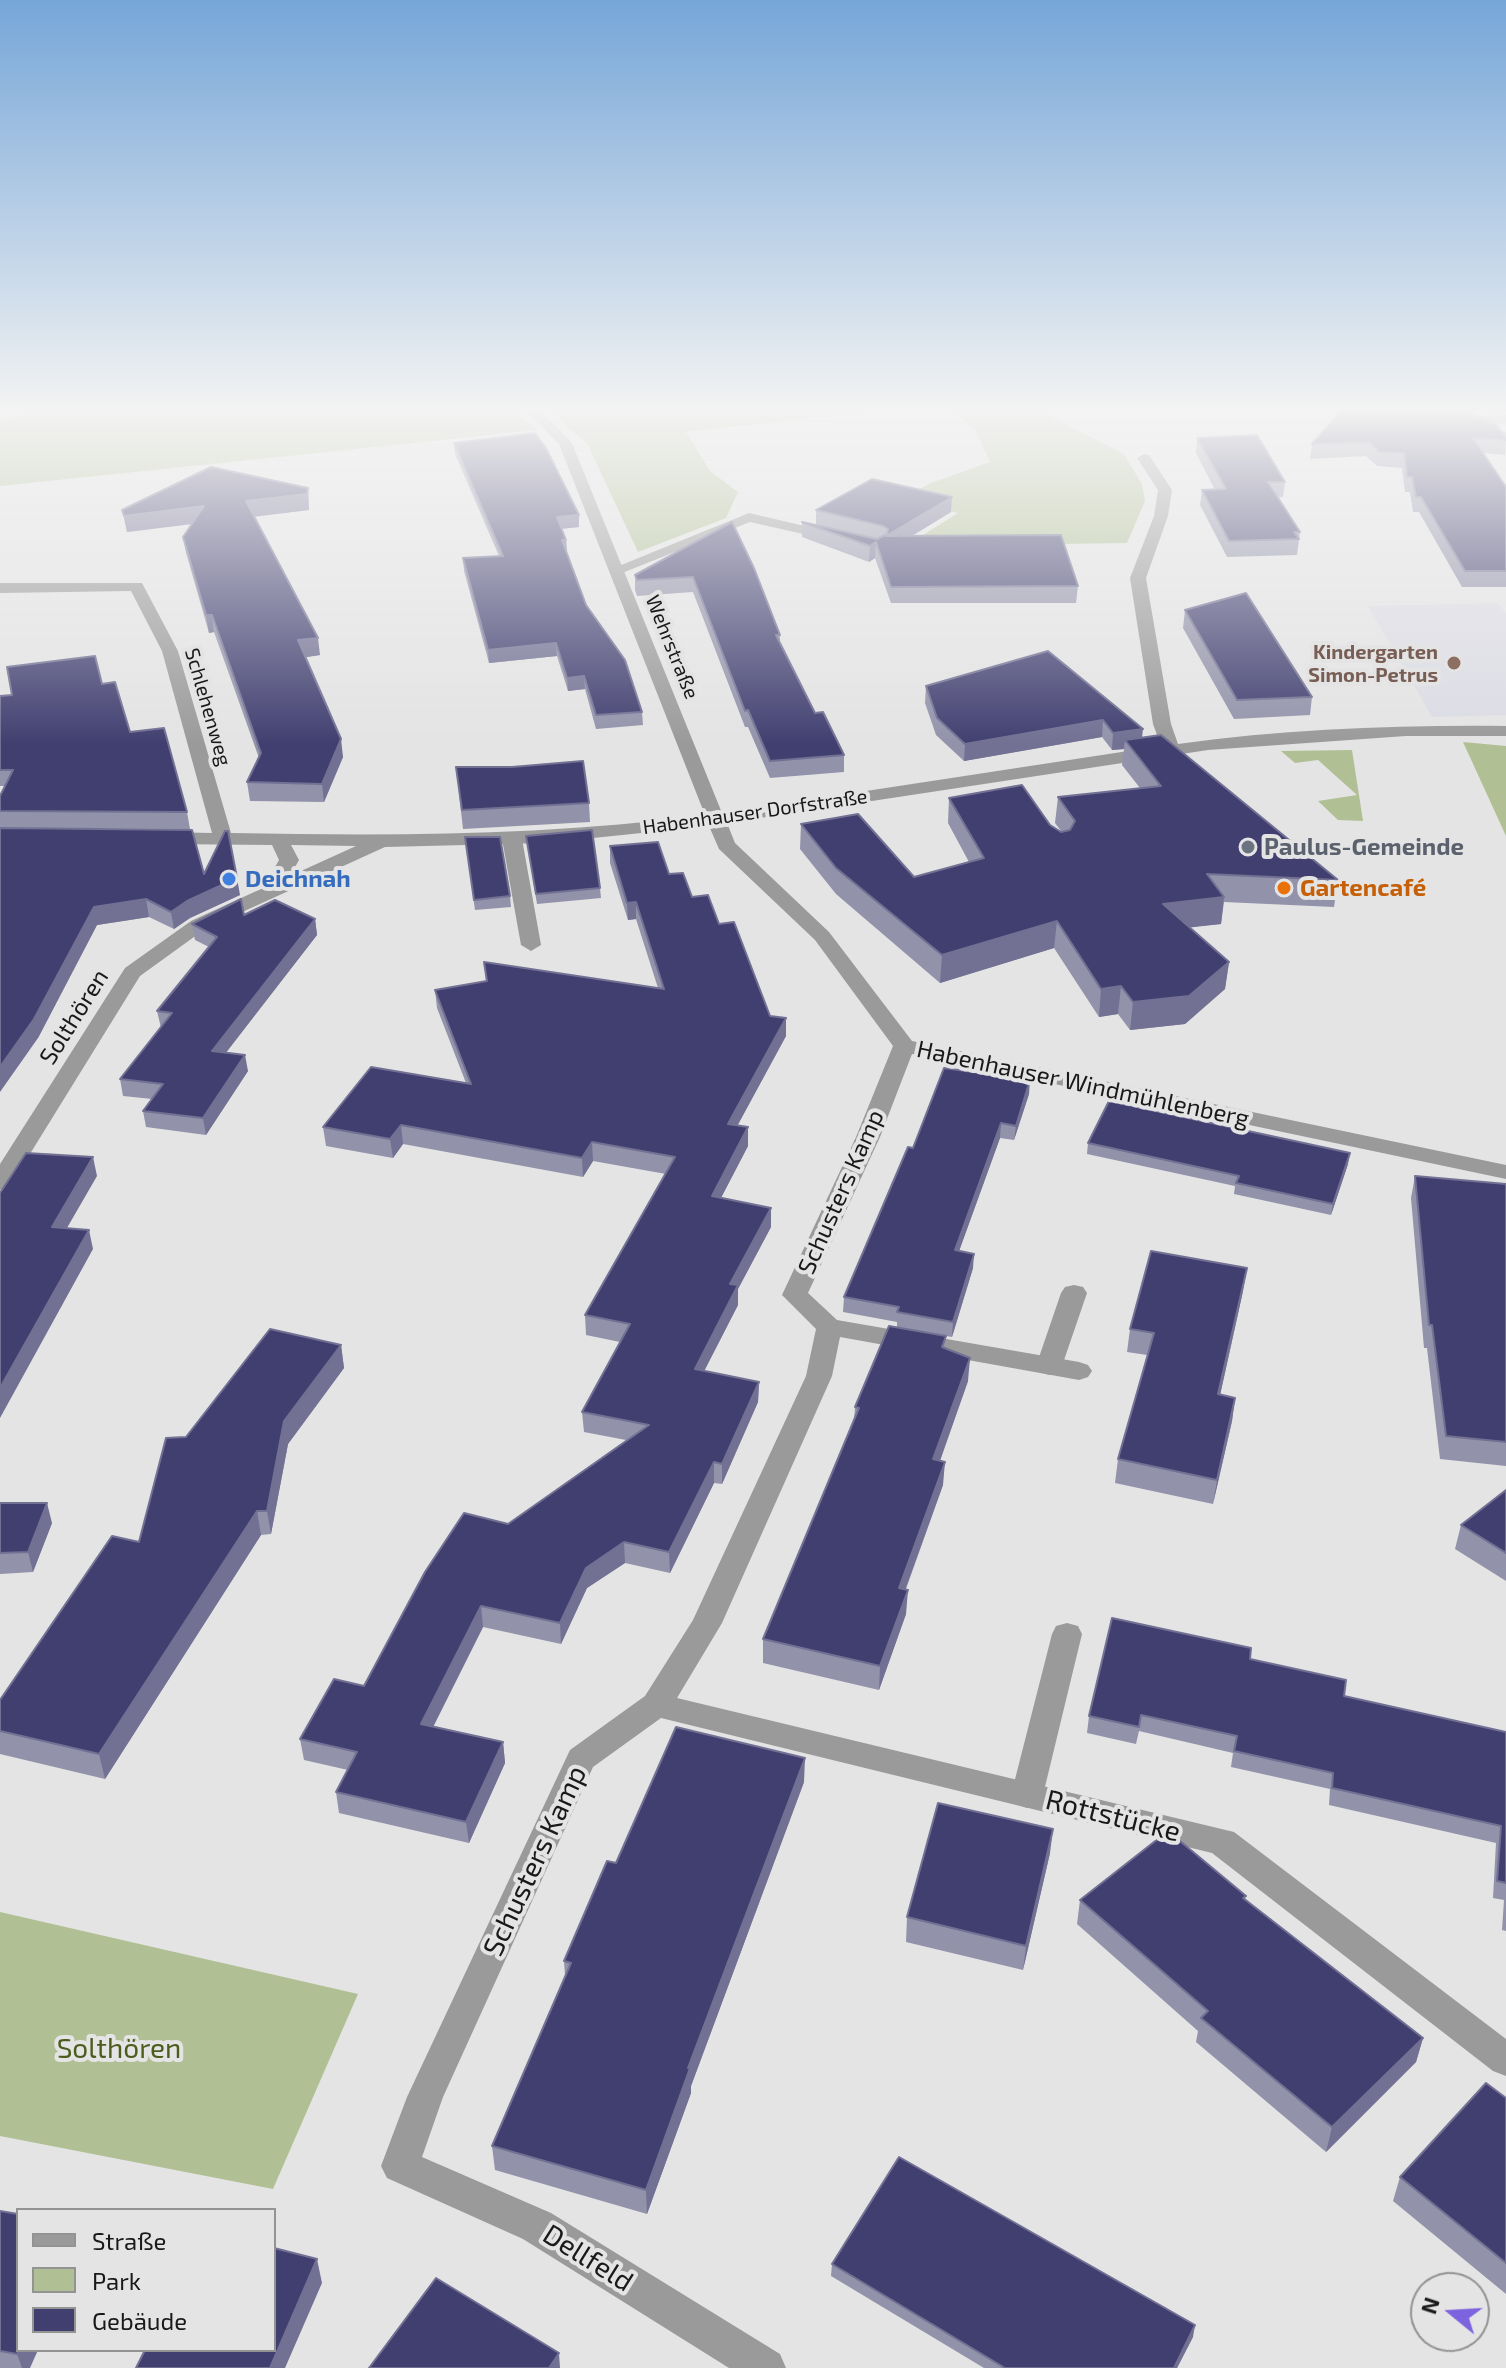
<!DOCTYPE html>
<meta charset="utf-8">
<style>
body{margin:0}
#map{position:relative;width:1506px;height:2368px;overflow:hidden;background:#e4e4e5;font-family:"Exo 2",sans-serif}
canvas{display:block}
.legend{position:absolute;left:16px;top:2208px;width:260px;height:144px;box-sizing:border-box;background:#e4e4e5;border:2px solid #939393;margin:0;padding:10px 14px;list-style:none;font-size:24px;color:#191919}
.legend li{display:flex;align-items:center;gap:16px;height:40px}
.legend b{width:40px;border:2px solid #939393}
.north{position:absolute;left:1410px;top:2272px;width:80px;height:80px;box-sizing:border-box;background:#e4e4e5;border:2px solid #939393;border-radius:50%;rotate:288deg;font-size:22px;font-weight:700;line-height:32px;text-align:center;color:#191919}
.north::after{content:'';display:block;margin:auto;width:28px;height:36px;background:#7d63de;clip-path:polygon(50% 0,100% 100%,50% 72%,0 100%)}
</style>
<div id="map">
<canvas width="1506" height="2368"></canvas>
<ul class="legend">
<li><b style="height:10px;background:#9a9a9a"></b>Straße</li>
<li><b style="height:22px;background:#b1c094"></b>Park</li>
<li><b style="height:22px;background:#413f70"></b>Gebäude</li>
</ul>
<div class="north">N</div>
</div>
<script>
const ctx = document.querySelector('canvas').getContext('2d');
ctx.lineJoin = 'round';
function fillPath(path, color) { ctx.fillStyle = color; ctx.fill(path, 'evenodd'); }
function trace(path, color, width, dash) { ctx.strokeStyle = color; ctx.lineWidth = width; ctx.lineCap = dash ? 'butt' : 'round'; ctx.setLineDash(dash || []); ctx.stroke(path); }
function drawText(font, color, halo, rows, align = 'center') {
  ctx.font = font + ' "Exo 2",sans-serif'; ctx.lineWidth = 8; ctx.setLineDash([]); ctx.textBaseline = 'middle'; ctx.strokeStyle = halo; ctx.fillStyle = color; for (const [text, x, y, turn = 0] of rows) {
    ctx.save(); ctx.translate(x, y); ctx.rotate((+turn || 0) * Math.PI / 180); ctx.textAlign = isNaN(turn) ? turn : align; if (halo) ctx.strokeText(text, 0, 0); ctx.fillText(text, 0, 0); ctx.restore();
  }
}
const built = new Path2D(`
 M1498,603l8,10v102l-74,2 -64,-111z`);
const green = new Path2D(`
 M45,412h470l23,18 -538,56v-66z
 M555,412h314l-183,20 24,39 28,21 -12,26 -88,34 -51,-109 -19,-15z
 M955,412h87l82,42 18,30 3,17 -18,42 -202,3 -15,-3 48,-30 -57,-14 30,-16 59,-21 -14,-31z
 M1463,742l43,4v90z
 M1352,750l11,71 -25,-1 -20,-19 39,-6 -39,-35 -23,3 -14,-12z
 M0,1912l358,82 -85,195 -273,-53z`);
const lane = new Path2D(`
 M749,513l90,21 2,3 -7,4 -84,-19 -128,51h-10l-3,-3z
 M512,833l10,6 19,106 -10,6 -10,-6 -19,-106z
 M1074,1285l9,2 4,6 -25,73 -4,6 -9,3 -9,-3 -4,-6 25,-73 4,-6z
 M1067,1623l11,3 4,8 -39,161 -4,9 -12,4 -12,-4 -4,-9 41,-161 4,-8z`);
const street = new Path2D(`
 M527,412h15l30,31 150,370 439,-67 -8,-22 -23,-146 24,-62 4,-26 -21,-32 7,-4 5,1 23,35 -4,26 -22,62 25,146 7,20c109,-15 218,-19 328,-18v10h-100l-198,14 -481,73 8,20 94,89 83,109 594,124v14l-594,-125 -32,83 -72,156 29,27 242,42 9,3 4,6 -4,6 -9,3 -239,-43 -8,39 -110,247 -45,75 557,134 272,207v37l-13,-5 -281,-218 -551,-135 -68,49 -150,330 -21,60 129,56 229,141 6,14h-57l-206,-129 -136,-61 -6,-12 26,-69 163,-347 75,-54 48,-76 113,-244 10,-47 -34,-34 74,-158 37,-91 -78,-106 -96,-91 -10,-23 -164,17 -160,4 -180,82 -65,47 -128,207 -4,5 -8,2v-26l125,-196 66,-47 72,-33 16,-28 -7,-15 -110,-1 -10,-6 10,-6 50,1 -50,-182 -31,-60 -131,2v-10h142l36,68 53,182c159,3 316,3 474,-18l-146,-371zM291,845l65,1 -66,30 9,-16z
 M1506,415v8l-20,2 20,7v8l-36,-14 10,-10z`);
const wall = new Path2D(`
 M1477,415l-1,1 30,22 -1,17 -22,-2 23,34v100h-44l-43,-75h-6l-3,-20h-5l-3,-24 -25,-2 -11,-10 -56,3 2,-15z
 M1197,438l88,44 -2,15h-6l23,35 -3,23 -70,2 -27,-52 2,-15h13l-19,-37z
 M454,443l125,84 -17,2 4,11 1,12 19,53 56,107 1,13 -47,4 -11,-40 -17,2 -11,-35 -68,7 -25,-92 -1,-13 36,-2 -44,-102z
 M308,488l1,22 -55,7 66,138 -14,2 37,100 -19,45 -74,-1 -3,-19 12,-24 -45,-126 -5,1 -23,-80 -3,-16 9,-13 -65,8 -5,-22z
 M816,510l135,2 -40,24 167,50 -2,17h-185l-16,-45 -6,4 -67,-25v-15l14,3z
 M732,522l48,113v7l35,71 29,42v17l-74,6 -22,-51h-3l-52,-135 -56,4 -2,-6v-15z
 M1185,610l127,87 -2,18 -76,4 -51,-91z
 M1048,651l94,87 196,142 -4,27 -110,-5 -3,22 -32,3 40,35 -4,27 -40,35 -55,6 -12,-16 -19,3 -45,-69 -114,35 -104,-89 -36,-45 1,-25 113,53 55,-15 -21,-39 1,-25 101,27 11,6 -6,-8 3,-26 82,-9 -18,-23 2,-16 -12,1 -10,-13 -138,24 -28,-26 -11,-32 1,-17z
 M102,684l28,48 57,80 3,17 -190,-1v-17l5,-25h-5v-90z
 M456,767l133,36 1,19 -127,7z
 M0,828l204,46 36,21 -50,23 -16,11 -25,-12 -52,8 -59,113z
 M526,836l74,52 1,10 -64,6z
 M465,837l45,59 1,11 -36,3z
 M610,846l59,28 50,50 51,92 16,2v18l-49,90 11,1v19l-27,52 50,10v19l-33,62v16l-34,66 55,11 -1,20 -36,82 -8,-1 -44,90 -45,-10 -38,25 -26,56 -78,-17 -50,100 70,15 2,21 -36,80 -130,-30 -3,-21 12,-22 -44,-10 -4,-21 64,-53 144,-162 118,-84 -42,-8 -2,-20 38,-70 -34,-7 -1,-20 81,-141 -73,-13 -10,16 -180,-33 -10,14 -67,-12 -3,-19 143,-44 -29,-75 -2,-18 51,-9 -2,-19 174,26 -22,-69 -8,1 -18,-57z
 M244,915l71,4 2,16 -91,117 22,19 -42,64 -60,-8 -3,-16 9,-12 -29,-3 -3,-17 41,-51 -4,-17 52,-64 -14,-7 -3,-16z
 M1029,1094l-15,46 -14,-2 -41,113 14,17 -21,69 -6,-1 -1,12 23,33 -28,80 3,24 -37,104v25l-27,76 -116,-27v-24l91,-218 1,-14 42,-80v-5l-54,-10 1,-15 69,-149z
 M1088,1143l260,21 -17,51 -97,-21 1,-8 -148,-32z
 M1415,1176l91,8v282l-66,-7 -13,-111h-3l-13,-150z
 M1243,1291l-23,104 15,3 -3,23 -19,83 -98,-21 3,-24 29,-104 -20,-3 3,-23z
 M341,1345l3,23 -56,76 -17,90 -10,1 -156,244 -105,-25v-54l139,-158 47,-105z
 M1506,1490v91l-51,-32 6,-24z
 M0,1503l52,20 -19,49 -33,2z
 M1250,1659l94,37 162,36v199l-4,-1 2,-30 -11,-2 3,-55 -167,-38 1,-16 -99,-22 2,-14 -94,-22 -3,13 -49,-11 2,-17z
 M804,1782l-113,304v7l-44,121 -152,-44 -3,-24 73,-170 -1,-15 52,-98z
 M1050,1853l-27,117 -117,-28 1,-25z
 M1246,1896l-1,3 178,139 -7,24 -90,90 -130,-110 2,-11 -121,-107 3,-24z
 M1506,2098v196l-113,-93 7,-24z
 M0,2211l30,157h-30z
 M832,2264l361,73 -16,31h-193l-153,-92z`);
const shadedWall = new Path2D(`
 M308,488l1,22 -61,7 -2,-16z
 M952,497l-1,15 -65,40v-16z
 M204,506l3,16 -80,10 -3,-16z
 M579,515v12l-22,2v-12z
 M562,540h4l1,12z
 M876,542l-1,16 -6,4 1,-16z
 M206,615h6l2,17 -5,1z
 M318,638l2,17 -19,3 -3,-18z
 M556,643l1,13 -68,7 -1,-13z
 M584,676l1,13 -17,2 -1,-13z
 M1103,720l-1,17 -138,24 1,-17z
 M1143,729l-2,17 -16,-6 -1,9 -12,1 1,-17z
 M341,739l2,18 -19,45 -2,-18z
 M237,878l3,17 -50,23 -16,11 -3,-17 16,-11z
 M1224,897l-3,27 -62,7 4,-27z
 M146,899l3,18 -52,8 -59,113 -38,54v-25l94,-160z
 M636,902v17l-8,1 -1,-17z
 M315,919l2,16 -102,132 -3,-16z
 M1057,921l-3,27 -114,35 2,-28z
 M1229,962l-4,27 -40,35 -55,6 3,-28z
 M1121,986l-3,28 -19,3 2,-28z
 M786,1018v18l-58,107v-19z
 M245,1055l3,16 -42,64 -3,-17z
 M1030,1080l-1,14 -15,46 2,-14z
 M1001,1123l-1,15 -46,127 1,-15z
 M401,1125l2,19 -10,14 -3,-19z
 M748,1127v19l-36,69v-19z
 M592,1142l1,19 -10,16 -1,-19z
 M1350,1153l-2,11 -17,51 2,-11z
 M93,1157l4,19 -41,71 -4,-20z
 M771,1208v19l-33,62v16l-43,84v-20l35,-85z
 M89,1230l4,19 -93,169v-30z
 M974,1254l-1,14 -21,69 1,-15z
 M1247,1268l-4,23 -28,127 3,-24z
 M341,1345l3,23 -56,76 -17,90 -4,-23 17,-90z
 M970,1358l-2,23 -36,102 1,-24z
 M759,1382l-1,20 -36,82v-20z
 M1235,1398l-3,23 -19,83 4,-24z
 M714,1462v21l-44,90 -1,-21z
 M945,1462l-2,23 -46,127 2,-24z
 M47,1503l5,20 -19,49 -5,-20z
 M257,1511l4,24 -156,244 -6,-25z
 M624,1542l1,21 -38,25 -26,56 -1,-21 26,-55z
 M908,1590l-2,24 -27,76 1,-24z
 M481,1606l2,21 -59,118 -3,-21z
 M503,1742l2,21 -36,80 -3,-21z
 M805,1758l-1,24 -113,304v7l-44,121 -1,-24 42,-122z
 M1053,1829l-3,24 -27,117 3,-24z
 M1423,2038l-7,24 -90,90 6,-25z
 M317,2259l5,24 -37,85h-15z
 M1195,2325l-2,12 -16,31h-3z
 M19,2350h19l-8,18h-8l-5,-14z
 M559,2353l1,15h-11z`);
const building = new Path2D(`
 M1340,412h131l-1,2 26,10 10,14v2l-33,-2 33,49v84h-41l-44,-74h-5l-4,-20h-5l-3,-24 -25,-1 -10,-10 -57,2z
 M535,433l11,15 33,67 -22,2 9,23h-4l24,65 39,55 17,52 -46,3 -12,-39 -17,2 -11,-35 -68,7 -25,-92 40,-2 -49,-113z
 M1257,435l28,47h-17l32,50h-6l5,7 -70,2 -27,-51 24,-1 -29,-51z
 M211,467l97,21 -1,6 -61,7 72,137 -20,2 43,99 -19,45 -75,-2 14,-29 -49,-138h-6l-23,-78 21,-31 -80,10 -2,-6z
 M872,479l80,18 -66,39 175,-1 17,51 -187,1 -15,-45 -6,4 -68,-24 75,17 10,-5 1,-5 -5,-3 -67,-16z
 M732,522l22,46 26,67h-4l39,78 8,-1 21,43 -74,6 -22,-51 -3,1 -52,-134 -56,3 -2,-5z
 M1246,593l66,104 -75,3 -52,-90z
 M1048,651l95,78 -30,4 -10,-13 -138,24 -28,-26 -11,-32z
 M95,656l7,28 13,-2 15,50 34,-4 23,84 -187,-1v-15l13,-26h-13v-74l12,-1 -5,-28z
 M1161,735l177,145 -131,-6 17,23 -61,7 66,58 -40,34 -56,6 -12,-16 -20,3 -44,-68 -115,34 -106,-87 -35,-44 57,-10 56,63 70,-19 -35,-60 73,-13 28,40 11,7 9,-2 5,-9 -17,-24 103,-11 -36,-46z
 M583,761l6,42 -127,7 -6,-43h56z
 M0,828l192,2 12,44 21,-43h3l9,47 -50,23 -16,11 -25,-13 -52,8 -60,112 -34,48z
 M592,830l8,58 -64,6 -10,-58z
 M465,837h35l10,59 -36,4z
 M658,842l11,32 14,-1 9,24 16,-2 11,29 15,-2 36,94 16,2 -58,106 20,3 -36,69 59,12 -41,76 8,1 -43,84 64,13 -37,82 -8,-2 -45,90 -45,-10 -38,26 -26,55 -79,-17 -60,118 82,18 -37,80 -130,-30 21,-40 -57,-13 34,-60 30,7 61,-114 39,-59 44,11 141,-99 -67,-13 48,-88 -45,-9 90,-158 -83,-15 -10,16 -181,-33 -11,14 -67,-12 48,-60 100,17 -36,-94 52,-9 -3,-19 180,27 -28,-87 -9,1 -17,-57z
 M241,899l3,16 31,-15 40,19 -103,132 33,4 -42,63 -60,-7 20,-27 -43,-5 52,-66 -15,-2 60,-74 -25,-13z
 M944,1068l86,12 -14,46 -15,-3 -46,127 19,4 -21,68 -56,-10 2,-5 -55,-10 64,-150 5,1z
 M1109,1101l241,52 -17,51 -97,-21 3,-7 -151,-33z
 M26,1153l67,4 -41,70 37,3 -89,158v-195z
 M1415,1176l91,8v258l-60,-6 -14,-111h-3z
 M1151,1251l96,17 -29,126 17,4 -18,82 -99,-21 36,-126 -24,-4z
 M889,1326l57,10 -4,11 28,11 -37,101 12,3 -46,126 9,2 -28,76 -117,-27 96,-231 -4,-1z
 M270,1329l71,16 -57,76 -17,90h-10l-158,243 -99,-23v-31l112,-164 27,6 27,-104 20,-1z
 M1506,1490v63l-45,-28z
 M0,1503h47l-19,49 -28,1z
 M1112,1618l139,30 -1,11 96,21 -2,16 162,36v151l-9,-2 4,-55 -169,-38 1,-15 -99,-22 3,-15 -96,-21 -2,12 -50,-11z
 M676,1727l129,31 -117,310h2l-44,122 -154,-44 79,-183 -7,-2 43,-100 9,2z
 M938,1803l115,26 -27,117 -119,-29z
 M1168,1831l78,65 -3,2 180,140 -91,89 -131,-109 7,-7 -128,-111z
 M1486,2083l20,15v165l-106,-86z
 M899,2157l296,168 -21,43h-169l-173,-104z
 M0,2211l18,3v136h1l-2,4 -17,-3z
 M274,2248l43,11 -47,109h-134l9,-18h129z
 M436,2278l123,75 -10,15h-180z`);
const markers = [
 [1454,663,8,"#8d6e63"],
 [1248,847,8,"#6b7280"],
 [229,879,8,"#3f7fe0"],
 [1284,888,8,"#e8710a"]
];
const farStreetnames = [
 ["Wehrstraße",672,647,68],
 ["Schlehenweg",208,707,74],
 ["Habenhauser Dorfstraße",755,812,-8]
];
const farEducationnames = [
 ["Kindergarten",1438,652],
 ["Simon-Petrus",1438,675]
];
const worshipNames = [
 ["Paulus-Gemeinde",1264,847]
];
const shopNames = [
 ["Deichnah",245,879]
];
const foodNames = [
 ["Gartencafé",1300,888]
];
const streetNames = [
 ["Solthören",74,1017,-58],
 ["Habenhauser Windmühlenberg",1083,1084,12],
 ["Schusters Kamp",841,1192,-66]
];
const nearStreetnames = [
 ["Rottstücke",1113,1816,14],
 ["Schusters Kamp",535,1861,-65],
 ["Dellfeld",588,2258,32]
];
const nearParknames = [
 ["Solthören",119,2049]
];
fillPath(built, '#dbdbe4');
fillPath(green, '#b1c094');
fillPath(lane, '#9a9a9a');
fillPath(street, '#9a9a9a');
fillPath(wall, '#9292aa');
fillPath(shadedWall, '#727093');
fillPath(building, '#413f70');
trace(building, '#727093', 2);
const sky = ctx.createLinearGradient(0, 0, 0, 744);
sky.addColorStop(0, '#76a6d8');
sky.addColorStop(0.55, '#f3f3f3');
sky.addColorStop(1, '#f3f3f300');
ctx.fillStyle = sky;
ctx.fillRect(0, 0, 1506, 744);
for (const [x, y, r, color] of markers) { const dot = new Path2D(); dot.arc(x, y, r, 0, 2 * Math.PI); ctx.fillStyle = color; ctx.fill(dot); trace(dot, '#e4e4e5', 3); }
drawText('20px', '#191919', '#e4e4e5', farStreetnames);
drawText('bold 20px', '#785e54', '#e4e4e5', farEducationnames, 'right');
drawText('bold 24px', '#5b616d', '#e4e4e5', worshipNames, 'left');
drawText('bold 24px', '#366cbe', '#e4e4e5', shopNames, 'left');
drawText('bold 24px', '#c56008', '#e4e4e5', foodNames, 'left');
drawText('24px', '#191919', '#e4e4e5', streetNames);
drawText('28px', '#191919', '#e4e4e5', nearStreetnames);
drawText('28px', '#4b5c1d', '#e4e4e5', nearParknames);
</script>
